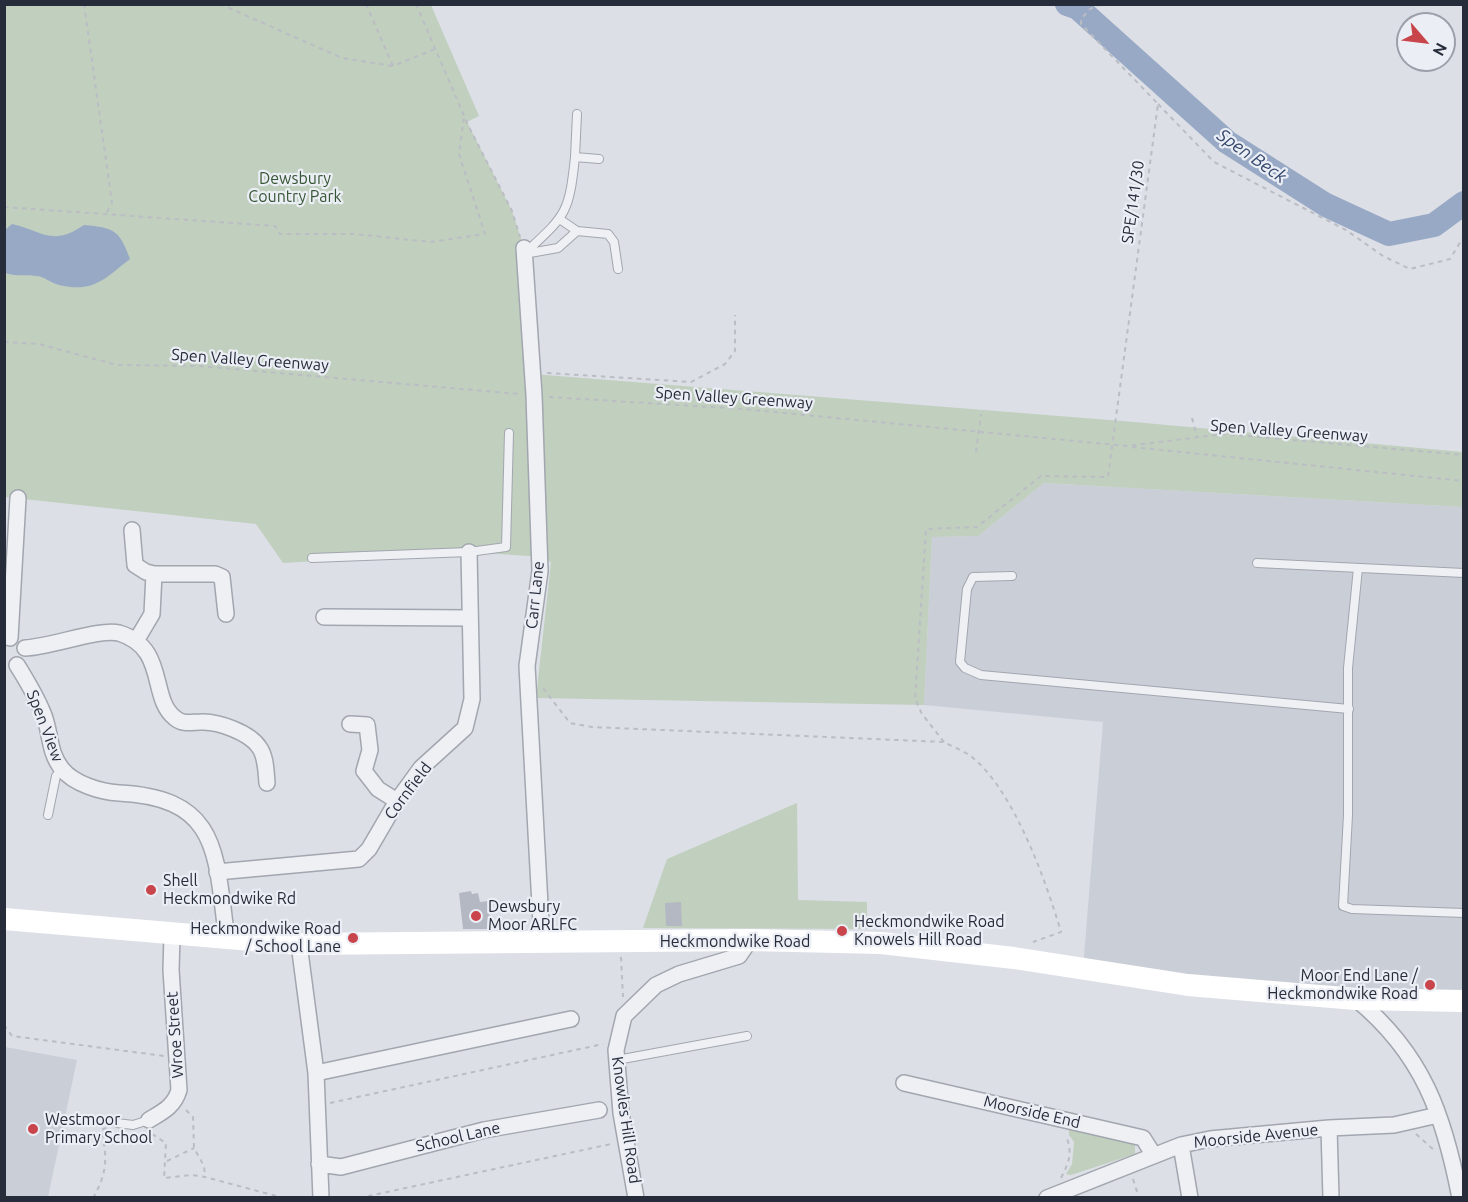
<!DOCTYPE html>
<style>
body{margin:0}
#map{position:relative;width:1468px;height:1202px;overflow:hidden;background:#dcdfe6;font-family:Ubuntu,sans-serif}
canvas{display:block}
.frame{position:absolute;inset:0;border:6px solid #272c3b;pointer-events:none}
.north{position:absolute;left:1396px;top:12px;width:60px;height:60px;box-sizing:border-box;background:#ebeef4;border:2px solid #9da0aa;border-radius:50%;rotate:118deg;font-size:16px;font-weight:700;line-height:24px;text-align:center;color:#272c3b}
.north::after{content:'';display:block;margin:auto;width:21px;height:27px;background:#c7454b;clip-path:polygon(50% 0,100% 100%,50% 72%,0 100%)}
</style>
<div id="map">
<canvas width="1468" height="1202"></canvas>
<div class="frame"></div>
<div class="north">N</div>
</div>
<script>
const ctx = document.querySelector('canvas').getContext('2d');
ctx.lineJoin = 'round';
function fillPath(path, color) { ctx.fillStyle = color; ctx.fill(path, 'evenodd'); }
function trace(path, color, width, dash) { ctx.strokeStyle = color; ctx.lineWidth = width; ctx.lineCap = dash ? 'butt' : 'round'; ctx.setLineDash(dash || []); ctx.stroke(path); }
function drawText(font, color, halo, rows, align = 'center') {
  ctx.font = font + ' Ubuntu,sans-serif'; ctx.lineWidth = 4.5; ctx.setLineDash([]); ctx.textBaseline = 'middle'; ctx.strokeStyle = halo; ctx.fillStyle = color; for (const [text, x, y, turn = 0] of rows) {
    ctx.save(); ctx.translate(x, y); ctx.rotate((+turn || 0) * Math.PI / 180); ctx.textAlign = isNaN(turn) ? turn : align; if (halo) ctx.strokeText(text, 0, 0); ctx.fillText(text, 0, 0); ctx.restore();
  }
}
const built = new Path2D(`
 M1044,483l419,24v494l-380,-33 20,-246 -179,-17 8,-168 46,-1z
 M5,1047l72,13 -29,137h-43z`);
const green = new Path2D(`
 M4,5h427l48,111 -12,6 45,89 12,37 9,126 601,48 329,30v55l-419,-24 -66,53 -46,1 -8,168 -388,-7 15,-136 -22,-6 -60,-4 -186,11 -27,-39 -251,-27z
 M797,803l1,97 69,2v27l-224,-1 24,-69z
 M1069,1130l66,12v12l-64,21 -5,-1 6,-10 2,-22 -5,-7z`);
const water = new Path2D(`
 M12,224c31,7 40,23 72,1 30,3 35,4 46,34 -26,20 -36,34 -71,26 -8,-2 -14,-8 -22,-9 -11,-2 -18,1 -32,-3v-43z`);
const river = new Path2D(`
 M1067,4l11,4 149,134 99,63 63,29 45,-9 30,-22`);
const building = new Path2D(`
 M471,891l1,3 6,-1 2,9 8,-1 3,28h-28l-4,-36z
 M681,902l1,24h-16l-1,-23z`);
const path = new Path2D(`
 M84,4l28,199 -6,11
 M220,4l122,54 51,8
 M366,4l27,62 42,-17
 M416,4l52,121 44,86 8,26
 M1158,104l56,58 132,68 37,26 27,13 40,-10 14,-23
 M4,207l271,19 5,8h75l75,8 55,-8 -26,-80 5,-37
 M4,342l35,2 78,21 82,1 320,28
 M547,373l144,9 34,-18 10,-13v-36
 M549,397l194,12 384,37 97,-12 240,21
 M1192,418l5,19
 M1132,447l332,34
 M543,688l27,35 22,4 352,15c9,5 20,9 28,15 42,34 74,124 89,175l-28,10
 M944,742l-22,-28 -7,-15 11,-170 51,-2 64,-51 67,1 50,-373 -77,-80v-5l9,-10 11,-5
 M621,957l2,40
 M4,1025l8,11 152,20
 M330,1103l273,-59
 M186,1110l7,7 1,31 10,18 1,11
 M152,1134l14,9 -2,35 28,-3 13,2 79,21
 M1416,1134l18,16
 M167,1161l27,-13
 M1061,1178c8,-16 12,-25 5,-42
 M1133,1179l6,19
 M93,1198c14,-24 15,-41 8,-68l8,-3
 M359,1198l252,-54`);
const lane = new Path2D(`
 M575,157l2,-43
 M561,220l16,11 31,3 6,8 4,27
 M525,253c41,-38 44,-39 50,-96l24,2
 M524,254l34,-6 19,-17
 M312,558l157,-6 37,-5 3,-114
 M1257,563l207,10
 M1358,568l-10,100v147l-5,91 9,3 112,4
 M1012,576l-39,1 -6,12 -7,73 5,6 16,7 368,34
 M48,815l8,-39 6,-7
 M617,1060l130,-24
 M117,1123l16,2 16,-5`);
const street = new Path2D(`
 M524,248l10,147 6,176 -13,95 15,276
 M132,530l3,35 11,7 8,2h61l7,3 4,37
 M324,617l146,1
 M10,638l8,-140
 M136,641l16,-27 2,-40
 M25,648c26,-1 75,-20 94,-15 49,15 30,65 56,85 8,7 17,4 26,4 17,-1 49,11 58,25 7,9 7,25 8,36
 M17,665c10,16 19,31 26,48 8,18 5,39 19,56 12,15 39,23 57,24 103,5 96,63 108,146
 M350,724l17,1 3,25 -6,21 14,18 19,12
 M217,872l142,-13 10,-10 28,-48 24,-33 44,-40 7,-29 -3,-147
 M299,944l17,129 5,125
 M1356,999c67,55 88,116 104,199
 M316,1073l255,-54
 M904,1083l239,55 10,16
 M149,1120c13,-8 25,-13 30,-30l-8,-120 1,-35
 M1329,1128l2,70
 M1181,1145l9,53
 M319,1164l22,3 143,-37 115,-20
 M636,1198l-15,-85 -5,-63 8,-34 32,-31 23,-11 60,-18 11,-16
 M1047,1198l134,-53 29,-6 119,-11 65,-3 44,-10`);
const secondary = new Path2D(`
 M4,919l295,25 451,-4 131,3 133,15 174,27 168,14 108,2`);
const pathBridge = new Path2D(`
 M976,452l5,-38`);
const markers = [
 [151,890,6,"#c7454b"],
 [476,916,6,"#c7454b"],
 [842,931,6,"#c7454b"],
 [353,938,6,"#c7454b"],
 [1430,985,6,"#c7454b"],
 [33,1129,6,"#c7454b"]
];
const parkNames = [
 ["Dewsbury",295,179],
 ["Country Park",295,197]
];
const streetNames = [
 ["SPE/141/30",1133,202,-82],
 ["Spen Valley Greenway",250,360,4],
 ["Spen Valley Greenway",734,398,4],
 ["Spen Valley Greenway",1289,431,4],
 ["Carr Lane",535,595,-84],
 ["Spen View",45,726,69],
 ["Cornfield",408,791,-53],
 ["Heckmondwike Road",735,942],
 ["Wroe Street",175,1035,-94],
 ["Moorside End",1032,1112,13],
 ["Knowles Hill Road",626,1120,82],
 ["Moorside Avenue",1256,1136,-6],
 ["School Lane",458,1137,-13]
];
const poiNames = [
 ["Shell",163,881],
 ["Heckmondwike Rd",163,899],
 ["Dewsbury",488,907],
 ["Moor ARLFC",488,925],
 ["Heckmondwike Road",854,922],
 ["Knowels Hill Road",854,940],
 ["Heckmondwike Road",341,929,"right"],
 ["/ School Lane",341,947,"right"],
 ["Moor End Lane /",1418,976,"right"],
 ["Heckmondwike Road",1418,994,"right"],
 ["Westmoor",45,1120],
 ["Primary School",45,1138]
];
const waterNames = [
 ["Spen Beck",1252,156,35]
];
fillPath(built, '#caced7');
fillPath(green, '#c0cfbe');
fillPath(water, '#98a9c5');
trace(river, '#98a9c5', 24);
fillPath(building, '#b4b8c2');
trace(lane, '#a2a6af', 10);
trace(street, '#a2a6af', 18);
trace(path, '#bbbdc4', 2, [4.5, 4.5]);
trace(lane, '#eff0f4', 8);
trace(street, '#eff0f4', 15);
trace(secondary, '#fff', 22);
trace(pathBridge, '#bbbdc4', 2, [4.5, 4.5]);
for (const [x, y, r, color] of markers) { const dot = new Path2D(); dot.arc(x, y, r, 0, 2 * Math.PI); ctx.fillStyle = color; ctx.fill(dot); trace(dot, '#ebeef4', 2); }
drawText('16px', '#375635', '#ebeef4', parkNames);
drawText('16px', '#272c3b', '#ebeef4', streetNames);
drawText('16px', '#272c3b', '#ebeef4', poiNames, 'left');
drawText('italic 18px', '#33476d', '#ebeef4', waterNames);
</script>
